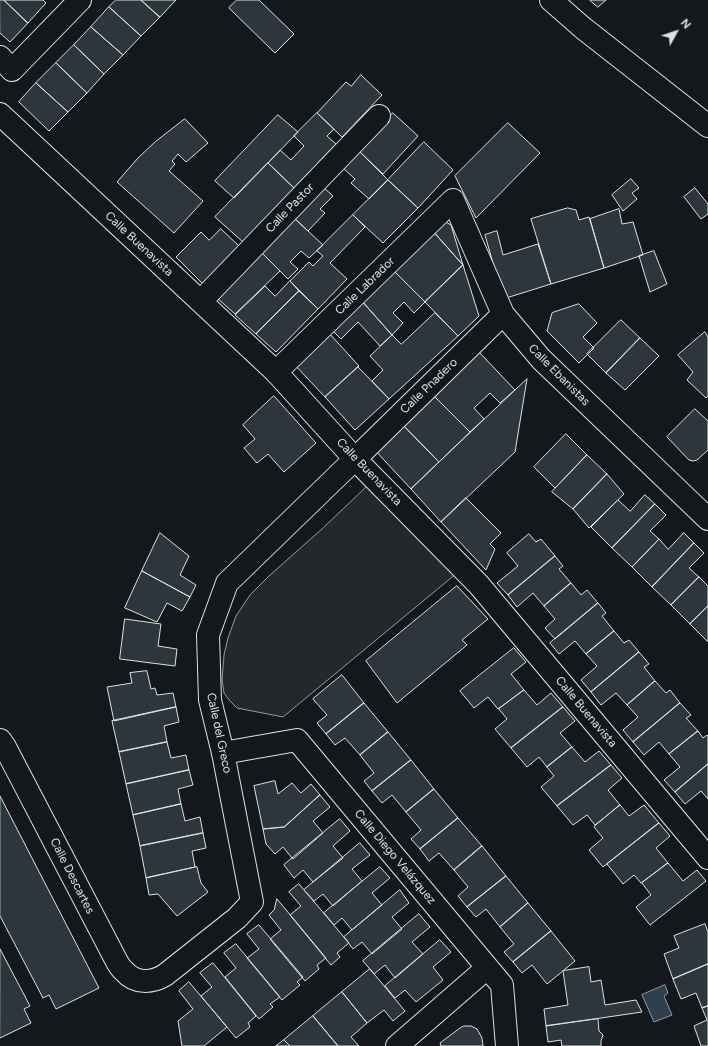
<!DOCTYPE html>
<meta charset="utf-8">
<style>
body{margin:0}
#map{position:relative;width:708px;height:1046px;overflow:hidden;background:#14181c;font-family:Figtree,sans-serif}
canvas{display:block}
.north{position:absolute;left:656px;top:12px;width:40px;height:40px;-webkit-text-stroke:3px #14181c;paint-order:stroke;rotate:50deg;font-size:11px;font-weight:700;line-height:16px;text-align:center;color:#d8e6dc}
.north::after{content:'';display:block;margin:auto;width:14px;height:18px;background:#d8e6dc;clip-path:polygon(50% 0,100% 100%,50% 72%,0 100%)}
</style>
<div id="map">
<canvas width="708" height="1046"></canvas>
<div class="north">N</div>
</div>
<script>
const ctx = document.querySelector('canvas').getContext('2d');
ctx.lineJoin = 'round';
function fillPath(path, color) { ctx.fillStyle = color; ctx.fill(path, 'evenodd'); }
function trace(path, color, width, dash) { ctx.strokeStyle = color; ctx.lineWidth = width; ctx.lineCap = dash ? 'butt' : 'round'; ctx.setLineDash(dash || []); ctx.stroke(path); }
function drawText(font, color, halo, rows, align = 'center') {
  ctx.font = font + ' Figtree,sans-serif'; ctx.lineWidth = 3; ctx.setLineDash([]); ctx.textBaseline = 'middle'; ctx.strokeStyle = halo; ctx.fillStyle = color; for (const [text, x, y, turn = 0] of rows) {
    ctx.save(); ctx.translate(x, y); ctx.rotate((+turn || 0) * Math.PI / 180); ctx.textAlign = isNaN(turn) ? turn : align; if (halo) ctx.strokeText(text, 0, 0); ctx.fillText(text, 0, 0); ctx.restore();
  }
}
const parking = new Path2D(`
 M375,479l88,89 -180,149 -46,-9 -7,-7 -6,-8 -2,-13 2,-25 4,-17 8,-22 14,-21 19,-19 54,-48z`);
const water = new Path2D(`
 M665,985l3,8 -4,3 8,19 -18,7 -12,-27z`);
const building = new Path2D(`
 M0,0h4l24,23 -18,19 -10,-9z
 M4,0h39l3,3 -18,20z
 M116,0h25l19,17 -19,19 -32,-29z
 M141,0h35l-16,17z
 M237,0h22l35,34 -19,19 -46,-45z
 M590,0h16l-8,7z
 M109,7l32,29 -18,19 -32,-28z
 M91,27l32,28 -19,19 -30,-29z
 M74,45l30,29 -17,19 -31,-30z
 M56,63l31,30 -19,19 -32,-29z
 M361,75l21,20 -40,42 -25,-24 29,-31 5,4z
 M36,83l32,29 -19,19 -30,-29z
 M317,113l17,16 -7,7 9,8 -42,44 -26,-25 12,-13 11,10 13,-14 -10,-10z
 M393,113l25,23 -35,38 -24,-23z
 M278,115l20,17 -64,66 -19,-17z
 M185,119l23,24 -22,19 -8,-8 -6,7 3,3 -6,7 34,30 -29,32 -57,-51 21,-24 17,-16z
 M508,123l32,30 -64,65 -21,-42z
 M424,142l29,28 -35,38 -30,-28z
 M359,151l29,29 -19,19 -18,-16 4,-4 -12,-11z
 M268,163l26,25 -51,54 -28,-25z
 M631,179l8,9 -7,5 5,6 -14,12 -11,-16z
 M388,180l30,28 -35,35 -30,-28z
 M323,187l10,9 -13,13 5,4 -17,18 -14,-13z
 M695,188l13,16v10l-7,5 -17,-22z
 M568,208l8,2 3,10 10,-3 15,51 -53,16 -20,-65z
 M619,209l3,15 11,-2 10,33 -39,13 -14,-49z
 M353,215l12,12 -35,36 17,16 -29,30 -28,-28 19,-19 4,4 10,-10 -6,-5z
 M294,218l29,27 -14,13 -8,-7 -11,11 8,7 -10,10 -27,-27z
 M444,221l7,4 12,40 -32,-36z
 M221,229l18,17 -36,38 -27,-27 25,-25 8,8z
 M431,229l32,36 -38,37 -33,-33z
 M497,231l6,24 35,-11 13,40 -48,15 -18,-64z
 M654,251l13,33 -17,8 -11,-36z
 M261,252l19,19 -45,43 -18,-16z
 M463,265l16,51 -21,20 -33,-34z
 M392,269l33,33 -11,11 -10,-11 -11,11 10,10 -11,12 -31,-35z
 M290,281l9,10 -43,43 -21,-19 30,-29 10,10z
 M299,291l19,18 -42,43 -20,-18z
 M361,300l31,35 -12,11 -22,-24 -17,17 -10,-10z
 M579,304l18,19 -14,14 11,11 -15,15 -32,-32 5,-18z
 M435,313l23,23 -69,63 -17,-18 11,-11 -13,-14 22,-21 9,9z
 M621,320l19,18 -34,35 -19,-19z
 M328,332l31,34 -34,31 -32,-34z
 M705,332l3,5v59l-2,2 -19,-18 6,-8 -15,-17z
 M640,338l19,18 -34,34 -19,-17z
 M477,350l38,40 -15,13 -10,-10 -16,15 10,11 -14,13 -39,-39z
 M358,367l31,32 -34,31 -30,-33z
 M527,379l-12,73 -74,70 -30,-33z
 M431,393l39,39 -31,30 -39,-40z
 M274,396l42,47 -32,29 -16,-18 -11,9 -13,-15 11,-9 -12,-14z
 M695,409l13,12v29l-11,10 -4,1 -4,-1 -22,-23z
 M400,422l39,40 -28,27 -39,-42z
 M566,434l21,21 -32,33 -21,-21z
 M587,455l20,19 -34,35 -21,-17z
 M607,474l17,20 -35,34 -16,-19z
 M645,495l10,9 -43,44 -21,-21 27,-27 12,11z
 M466,498l35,35 -11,11 5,5 -9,21 -45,-48z
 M655,504l11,11 -16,16 9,8 -27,28 -20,-19z
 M160,533l29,23 -9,19 16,10 -6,12 -48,-26z
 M684,533l10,10 -42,44 -20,-20 27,-28 9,10z
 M529,534l7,8 5,-3 14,17 -47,39 -11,-12 21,-17 -11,-13z
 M694,543l10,10 -15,15 10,9 -28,28 -19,-18z
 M555,556l8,10 -4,3 12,14 -27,23 -11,-13 -16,14 -9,-12z
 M142,571l48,26 -8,14 -15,-8 -10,19 -32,-14z
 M699,577l9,9v20l-18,18 -19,-19z
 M571,583l10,12 6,-5 11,13 -43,36 -10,-11 10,-9 -11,-13z
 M457,586l31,33 -26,21 5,5 -70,58 -31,-42z
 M598,603l8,10 -4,3 12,15 -28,23 -11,-13 -16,13 -9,-11z
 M708,606v36l-18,-18z
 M125,619l36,5 -3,22 19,3 -2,17 -55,-7z
 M614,631l10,12 5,-3 10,12 -48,40 -10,-12 16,-14 -11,-12z
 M514,648l12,14 -15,12 13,16 -26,19 -10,-12 -14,11 -14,-17z
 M639,652l10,12 -5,3 11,14 -28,24 -11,-12 -15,12 -10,-13z
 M147,671l4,18 4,-1 2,7 16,-2 3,14 -62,14 -7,-34 25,-4 -2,-10z
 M342,675l22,28 -38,31 -9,-11 10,-8 -14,-16z
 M655,681l11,12 4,-3 10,13 -47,39 -10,-12 15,-13 -11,-12z
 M524,690l13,15 14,-12 12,14 -52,41 -16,-19 12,-10 -8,-10z
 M364,703l24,29 -28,23 -15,-17 -10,7 -9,-11z
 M680,703l11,12 -5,3 12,13 -29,23 -10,-12 -15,13 -11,-13z
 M176,707l3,15 -15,4 3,16 -48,10 -7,-31z
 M563,707l12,14 -15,12 12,14 -25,20 -8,-10 -12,10 -16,-19z
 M698,731l5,7 4,-3 1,1v28l-33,28 -11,-12 16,-13 -11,-13z
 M388,732l23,28 -39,31 -8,-10 10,-8 -14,-18z
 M167,742l4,16 15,-3 3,15 -63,14 -7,-32z
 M572,747l13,15 14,-11 12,14 -54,41 -16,-19 13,-11 -7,-9z
 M411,760l23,29 -28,23 -14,-17 -10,8 -10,-12z
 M708,764v35l-7,-8 -16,13 -10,-12z
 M611,765l11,13 -14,12 12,15 -25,20 -8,-10 -14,10 -16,-19z
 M189,770l4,15 -15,4 3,15 -48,11 -7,-31z
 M275,781l3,13 14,-11 9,10 10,-9 9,11 -36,32 -21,2 -9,-43z
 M434,789l24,29 -38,31 -9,-10 10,-9 -15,-18z
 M320,795l10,12 -17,14 10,12 -30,26 -10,-12 -8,7 -9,-10 -3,-15 21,-2z
 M0,796l99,192 -43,21 -7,-14 -6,3 -43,-82z
 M181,804l4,17 15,-4 3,16 -63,13 -7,-31z
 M620,805l9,11 15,-11 15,18 -56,44 -14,-17 14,-12 -9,-11z
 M458,818l24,28 -28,24 -15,-17 -10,8 -9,-12z
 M340,819l10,12 -17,15 10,12 -30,24 -10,-12 -9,8 -10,-13z
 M659,823l11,13 -14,12 12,15 -27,20 -7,-8 -11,9 -16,-20z
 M203,833l3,15 -14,3 3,16 -49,11 -6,-32z
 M360,843l10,12 -18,14 10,12 -29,25 -10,-12 -9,7 -10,-11z
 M482,846l24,30 -39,31 -9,-11 10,-9 -14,-17z
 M668,863l15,18 14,-11 9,11 -56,44 -14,-18 15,-12 -9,-12z
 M197,867l4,16 7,9 -31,24 -19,-22 -9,1 -3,-17z
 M380,867l10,11 -18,15 10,12 -30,25 -10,-12 -8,7 -10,-12z
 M506,876l22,27 -28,24 -14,-18 -10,8 -9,-10z
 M299,884l50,59 -12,10 3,4 -9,8 -41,-50 11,-9 -12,-14z
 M400,890l9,13 -17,14 10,12 -30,25 -10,-12 -9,7 -9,-12z
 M277,899l49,59 -9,7 2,4 -14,12 -35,-42 11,-9 -12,-15 5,-5z
 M528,903l23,28 -38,31 -9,-10 10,-8 -14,-17z
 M419,914l11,13 -18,15 11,12 -28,24 -10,-13 -11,9 -11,-13z
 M705,924l3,8v32l-35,15 -9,-25 15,-6 -5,-12z
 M259,925l44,52 -6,5 3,3 -18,15 -35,-42 12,-9 -12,-15z
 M551,931l24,30 -28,23 -15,-19 -10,8 -9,-11z
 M440,940l11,12 -18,15 10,13 -27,22 -11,-12 -10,8 -10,-12z
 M236,944l44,53 -10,7 3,3 -14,12 -34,-42 11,-9 -12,-15z
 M0,949l30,57 -6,3 7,14 -31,15z
 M213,963l43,53 -8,7 2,4 -14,11 -35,-42 11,-9 -12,-14z
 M708,964v42l-6,2 -6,-15 -15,6 -8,-20z
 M589,967l2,15 10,-2 4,25 31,-5 6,12 -96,14 -2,-17 24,-4 -5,-34z
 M370,969l35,42 -12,10 -9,-11 -17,13 -25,-31z
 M189,982l38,45 -23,19h-22l-4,-25 15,-12 -14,-18z
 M342,992l25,31 -16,14 8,9h-21l-25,-30z
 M708,1006v40h-7l-7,-20 13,-6 -5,-12z
 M313,1016l25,30h-48l-6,-6z
 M598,1019l1,12 4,4 -2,6v5h-39l-1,-6 -13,2 -2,-16z
 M464,1026h7l6,3 5,9 1,8h-42l-1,-3 20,-15z
 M284,1040l6,6h-14z`);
const street = new Path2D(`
 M551,0l32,28 125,98
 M0,57l12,13 68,-70
 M201,301l178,-185
 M276,372l177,-172 50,114 38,45 167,160
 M355,459l148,-145
 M0,740l5,7 110,211c2,4 5,10 9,13 11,13 28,12 41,4l72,-57 15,-16 -29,-149`);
const secondary = new Path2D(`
 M0,114l276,258 79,87 124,126 229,273
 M355,459l-128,124 -19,52 2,65 13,53 74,-13 205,245 5,61
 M397,1046l90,-78`);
const streetNames = [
 ["Calle Pastor",290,208,-46],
 ["Calle Buenavista",139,244,43],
 ["Calle Labrador",365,286,-44],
 ["Calle Ebanistas",559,375,45],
 ["Calle Pnadero",429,386,-44],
 ["Calle Buenavista",369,472,46],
 ["Calle Buenavista",586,712,50],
 ["Calle del Greco",219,733,78],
 ["Calle Diego Velázquez",395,857,50],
 ["Calle Descartes",72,876,63]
];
fillPath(parking, '#24282b');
trace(parking, '#939e99', 1);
fillPath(water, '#2f3f4d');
trace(water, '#939e99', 1);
fillPath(building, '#2c363c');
trace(building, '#d8e6dc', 1);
trace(street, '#d8e6dc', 24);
trace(secondary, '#d8e6dc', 24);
trace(street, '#14181c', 22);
trace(secondary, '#14181c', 22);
drawText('12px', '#d8e6dc', '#14181c', streetNames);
</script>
